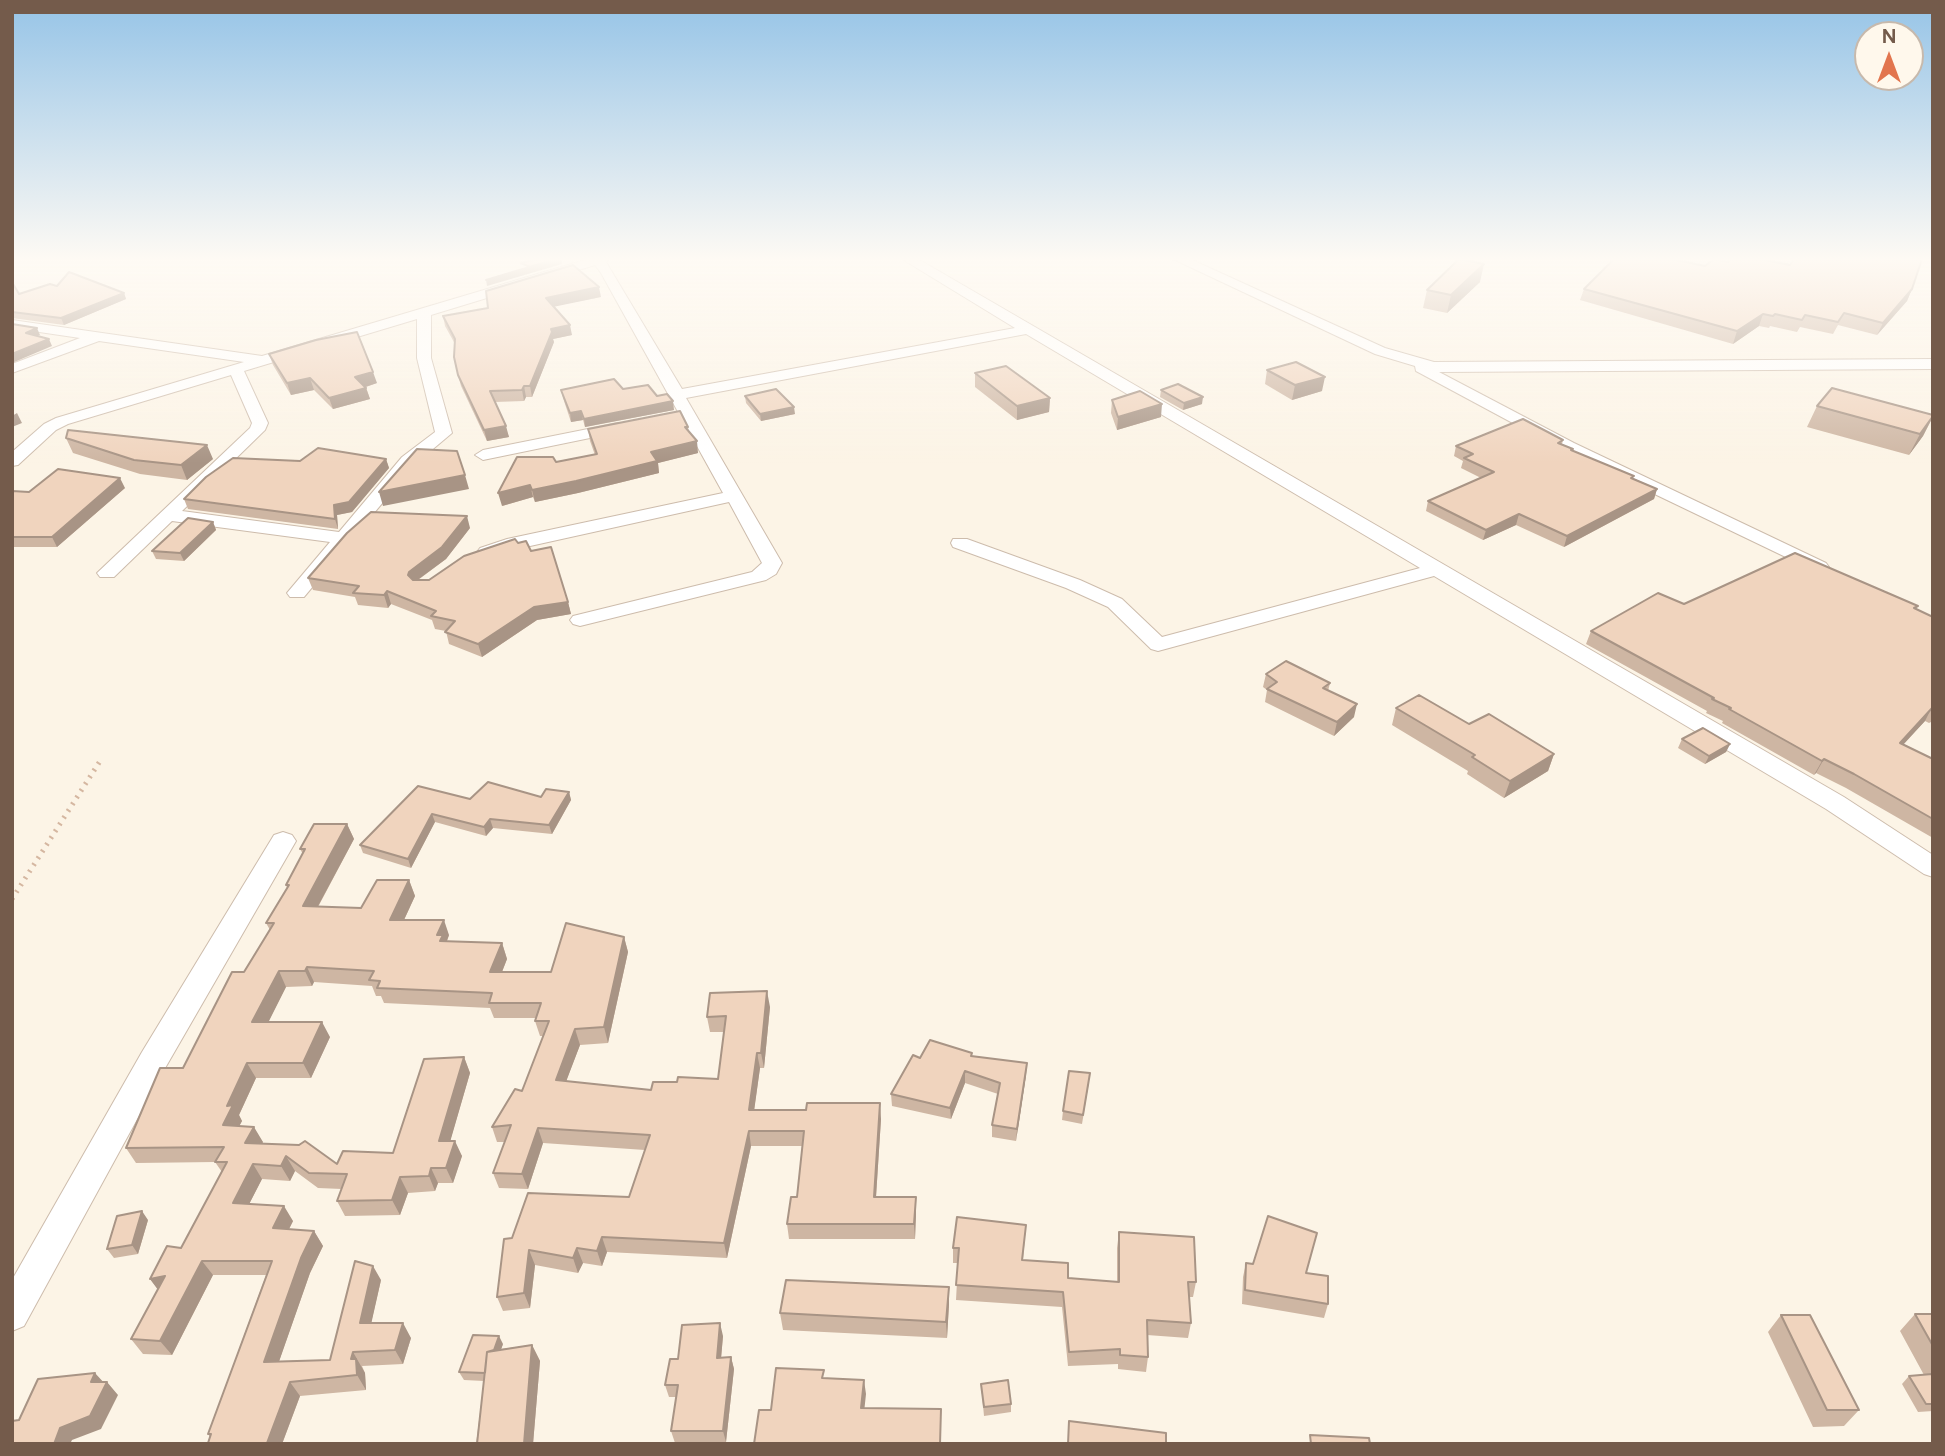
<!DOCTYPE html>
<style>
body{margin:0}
#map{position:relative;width:1945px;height:1456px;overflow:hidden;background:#fcf4e6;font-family:Figtree,sans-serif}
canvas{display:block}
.frame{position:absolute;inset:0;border:14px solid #745b4b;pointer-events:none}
.north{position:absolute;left:1854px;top:21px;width:70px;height:70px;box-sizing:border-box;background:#fff8ec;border:2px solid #c7b9ac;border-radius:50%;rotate:0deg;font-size:19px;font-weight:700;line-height:28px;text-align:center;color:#745b4b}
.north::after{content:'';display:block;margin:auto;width:24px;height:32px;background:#e2754e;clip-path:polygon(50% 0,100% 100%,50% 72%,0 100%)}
</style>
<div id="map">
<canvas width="1945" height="1456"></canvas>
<div class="frame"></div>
<div class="north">N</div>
</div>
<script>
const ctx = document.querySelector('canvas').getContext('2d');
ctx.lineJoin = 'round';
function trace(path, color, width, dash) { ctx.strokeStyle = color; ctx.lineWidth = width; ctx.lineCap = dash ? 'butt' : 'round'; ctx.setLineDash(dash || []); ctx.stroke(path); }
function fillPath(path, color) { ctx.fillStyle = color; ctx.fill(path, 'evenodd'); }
const path = new Path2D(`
 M12,899l90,-141`);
const street = new Path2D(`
 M588,259h20l-2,3 76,127 333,-61 -113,-69h16l926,538 89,58v22l-9,-3 -98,-65 -392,-233 -276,75 -7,-2 -43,-42 -42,-19 -113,-41 -2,-4 2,-4h14l113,41 42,19 40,38 258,-69 -394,-234 -340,64 96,165 -6,11 -10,6 -186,46 -7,-2 -3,-4 3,-4 179,-44 10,-9 -33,-61 -217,48 -25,8 -10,-6 3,-4 27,-9 216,-46 -122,-220 -6,-8 -164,50v43l21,75 -38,32 -110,132h-14l-3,-4 43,-51 -158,-21 -58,56h-14l-3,-4 153,-145 2,-5 -21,-48 -163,49 -12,6 -38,35 -6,1v-14l32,-28 12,-6 188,-56 -145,-21 -87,32v-9l68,-26 -68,-10v-8l250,36zM417,319v39l18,74 -33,25 -63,75 -157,-21 83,-81 3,-7 -24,-52z
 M1173,259h17l195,89 49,14 499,-3v10l-494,3 135,71 252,120 3,4 -10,6 -256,-123 -147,-79 -1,-5 -40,-12z
 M618,423l8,5 -2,3 -141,29 -8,-5 8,-5z
 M283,832l9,3 4,6 -132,229 -140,256 -12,5v-51l130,-228 132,-217z`);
const wall = new Path2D(`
 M1728,262l184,27 -5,12 -30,34 -39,-10 -5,9 -33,-7 -3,5 -27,-6 -1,2 -10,-2 -26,18 -153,-44 4,-11z
 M12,282l7,12 38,-8 67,7 2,6 -62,26 -52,-7z
 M1480,282l-33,31 -24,-5 4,-18z
 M601,297l-47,9 18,29 -19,4 1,3 -22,55h-6l-2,4 -29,1 14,35 -22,4 -26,-55 -3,-11 -3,-31 -10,-18 -2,-10z
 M269,354l108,29 -11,4 4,12 -37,10 -19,-19 -23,5 -18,-30z
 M1267,370l55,21 -30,9 -27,-16z
 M975,373l75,25 -1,14 -32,8 -42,-33z
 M623,389l34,7 17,14 -89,17 -2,-7 -12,2 -8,-24 -2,-8z
 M1161,390l41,14 -19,6 -23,-13z
 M745,396l50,18 -34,7 -15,-18z
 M1112,400l49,17 -44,13 -6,-17z
 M1817,406l116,11 -10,19 -14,19 -102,-28z
 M688,427l1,5 9,21 -40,10 1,10 -81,20 -43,9 -2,-5 -31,9 54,-44 39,-7 -5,-14 -2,-12z
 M66,438l147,21 -26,21 -47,-6 -67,-21z
 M1563,440l-1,4 11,5 -1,1 85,39 -3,10 -90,48 -48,-22 -33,15 -57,-29 2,-10 53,-23 -20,-10 2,-7 -9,-5 2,-10z
 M386,459l3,9 -37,44 -15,3 1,14 -150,-20 -4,-10 116,-38z
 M125,488l-68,59h-45v-56l17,1z
 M213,522l3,8 -32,31 -28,-2 -4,-8z
 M470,528l-24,31 -28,21h11l89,-37 13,8 37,51 3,12 -34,6 -55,37 -33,-13 -3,-13 -11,-2 -3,-9 -41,-16 -3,4 -30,-3 -3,-8 -42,-7 -5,-12z
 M1684,604l232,5 17,8v104l-4,2 -4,-2 -22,23 30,15v79l-87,-50 -30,-15 -2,2 -92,-52 1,-2 -17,-8 1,-2 -121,-67 5,-13z
 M1266,674l64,9 -2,8 26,26 -20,19 -69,-34 2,-12 -4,-3z
 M1396,708l73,16 85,30 -6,17 -44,27 -37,-24 1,-3 -76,-46z
 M1682,739l48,5 -4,8 -21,12 -27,-16z
 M418,786l52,13 71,-2 28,-5 2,8 -19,34 -59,-6 -7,8 -51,-14 -24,46 -48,-15 -3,-8z
 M347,824l7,15 -36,68 43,1 48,-28 6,16 -11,24 45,15 -2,6 55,2 5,16 -5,13h49l73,-35 4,15 -20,91 -28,2 -14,36 85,9 26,-8 41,-3 6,-47h-14l-3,-15 63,-10 -6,61h-4l-6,42 127,9 -5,78h40v15l-1,27h-126l-2,-15 10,-27 5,-51h-51l-24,112 -120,-6 -5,14 -19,-3 -5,10 -43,-8 -5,43 -27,3 -6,-14 15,-59 117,-41 16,-47 -102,-7 -15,46 -29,-1 -6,-15 12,-31h-8l-5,-15 30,-36 21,-55h-3l-5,-15 1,-3h-42l-4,-10 -106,-5 -3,-7h-5l-4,-10 -58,-4 -2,4 -26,1 -18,35 62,15 -19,41h-55l-17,37 3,6 -3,5 24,16 -1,1 75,21 56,-11 71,-96 6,16 -20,68 12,15 -9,27h-15l-3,8 -27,2 -8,22 -55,1 -8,-15 5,-12 -24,-1 -23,-17 -5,10 -28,-2 -13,25 44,17 -4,8 25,2 9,15 -13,27 -31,88 51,-1 51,-80 -10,43 40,15 -8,26 -41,2 3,7 1,17 -66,6 -18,48h-73l-1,-1 2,-6 -2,-3 58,-159h-53l-41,80 -29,-1 -12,-15 27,-50 -8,-10 31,-31 41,-76 -7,-10 -79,1 -10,-15 57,-80 87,-138 -4,-7 21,-35 -1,-3 17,-31 -3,-5z
 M972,1056l54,19 -10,66 -24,-4v-12l6,-31 -33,-11 -14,36 -59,-13 -1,-12 29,-36z
 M1089,1082l-7,42 -20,-4 1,-9z
 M148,1220l-10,34 -24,4 -7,-9z
 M1026,1225l-3,35 45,18 49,4v-34l2,-16 77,50 -3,15h-4l2,26 -3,15 -41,-3 1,22 -2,15 -28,-3v-5l-50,2 -6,-59 -106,-7 2,-37h-5v-15z
 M1246,1263l60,10 22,31 -4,14 -82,-14 1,-27z
 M949,1304l-2,34 -164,-8 -3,-17z
 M1915,1314h18v97l-15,1 -16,-28 7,-8 15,-1 -24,-44z
 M1781,1315l78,95 -15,16 -31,1 -45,-95z
 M723,1336l-2,22 10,-1 3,12 -8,73 -51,1 -4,-12 5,-34h-7l-4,-12 13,-26z
 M503,1344l-2,5 31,-4 8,16 -7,83h-57l8,-63 -20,-1 -5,-8z
 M981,1384l30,20v8l-27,4z`);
const shadedWall = new Path2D(`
 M556,259h5l1,5 -75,22 -1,-6z
 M1484,264l-4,18 -33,31 4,-18z
 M599,287l2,10 -53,11 -2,-10z
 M1912,289l-5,12 -30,34 6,-12z
 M124,293l2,6 -62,26 -3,-7z
 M1763,314l-4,12 -26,18 4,-13z
 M570,325l2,10 -19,4 1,3 -22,55 -2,-11 21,-57z
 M37,328l3,7 -11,4 -3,-6z
 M49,339l3,7 -40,17v-9z
 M373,372l4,11 -18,6 -4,-12z
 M1325,377l-3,14 -30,9 3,-15z
 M310,378l4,12 -23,5 -4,-12z
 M524,386l2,11 -2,4 -2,-11z
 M366,388l4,11 -37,10 -4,-11z
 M1203,397l-1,7 -19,6 1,-7z
 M1050,398l-1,14 -32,8v-14z
 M673,401l1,9 -89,17 -1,-8z
 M1162,404l-1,13 -44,13 1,-13z
 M794,407l1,7 -34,7 -1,-7z
 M581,411l2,9 -12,2 -1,-9z
 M17,413l5,10 -10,4v-11z
 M1933,416l-10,20 -14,19 11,-21z
 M506,426l3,11 -22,4 -3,-11z
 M697,441l1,12 -40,10 1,10 -81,20 -43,9 -3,-12 119,-38z
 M207,445l6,14 -26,21 -6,-15z
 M386,459l3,9 -37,44 -15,3 1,14 -3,-10 -1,-14z
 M465,475l4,14 -86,17 -4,-14z
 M120,478l5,10 -68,59 -5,-10z
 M530,485l3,12 -31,9 -4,-13z
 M1657,489l-3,10 -90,48 3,-11z
 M1519,514l-3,11 -33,15 3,-10z
 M467,516l3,12 -24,31 -34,25 -4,-9 1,-3z
 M213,522l3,8 -32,31 -4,-8z
 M387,591l4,13 -3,4 -4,-13z
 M568,602l3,12 -34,6 -55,37 -4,-13 56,-37z
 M1357,704l-3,13 -20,19 3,-14z
 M1932,707l-7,14 -33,36 8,-14z
 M1730,744l-4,8 -21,12 4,-8z
 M1554,754l-6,17 -44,27 6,-17z
 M1824,759l-8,14 -2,2 8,-14z
 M569,792l2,8 -19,34 -3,-9z
 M432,814l3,8 -24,46 -3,-9z
 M490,819l3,9 -7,8 -2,-9z
 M347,824l7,15 -44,82 -7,-15z
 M409,880l6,16 -18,39 -7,-15z
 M444,920l5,15 -3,8 2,8 -11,-16z
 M624,937l4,15 -20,91 -4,-16z
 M502,943l5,16 -11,28 -6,-15z
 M307,967l7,15 -2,4 -7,-15z
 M279,971l7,16 -25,50 -9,-15z
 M767,991l3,16 -6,61 -3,-15z
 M322,1022l8,15 -19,41 -8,-15z
 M575,1029l5,16 -19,50 -5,-15z
 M757,1053l3,15 -8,58 -3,-16z
 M464,1057l6,16 -24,83 -7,-15z
 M247,1063l9,15 -17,37 3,6 -10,19 -9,-15 4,-19z
 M1027,1063l-1,12 -10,66 1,-12z
 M965,1071v12l-14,36 -1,-11z
 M880,1103l1,16 -6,93 -1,-15z
 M254,1127l9,15 -9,16 -9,-15z
 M538,1128l5,15 -15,46 -6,-15z
 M749,1131l2,15 -24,112 -3,-15z
 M455,1141l7,15 -9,27 -7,-15z
 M286,1156l9,15 -5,10 -9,-15z
 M253,1164l9,15 -20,39 -9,-15z
 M431,1168l7,15 -3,8 -6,-15z
 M400,1177l8,16 -8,22 -8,-15z
 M916,1197v15l-1,27 -1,-15z
 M284,1206l9,15 -11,22 -9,-15z
 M142,1211l6,9 -10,34 -6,-9z
 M314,1231l9,15 -13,27 -36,103 -10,-14 37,-104z
 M602,1237l5,15 -5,14 -5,-15z
 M577,1248l6,15 -5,10 -5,-15z
 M529,1250l6,15 -5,43 -6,-15z
 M202,1261l11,14 -41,80 -12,-14z
 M373,1266l8,14 -13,58 -8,-15z
 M165,1276l-4,18 -11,-15z
 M949,1287v17l-2,34 -1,-16z
 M403,1323l8,15 -8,26 -8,-14z
 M720,1323l3,13 -3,34 -3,-12z
 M499,1336l4,8 -13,37 -4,-8z
 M532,1345l8,16 -7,83h-9z
 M353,1352l12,21 1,17 -9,-15 -6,-16z
 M731,1357l3,12 -8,73 -3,-11z
 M95,1373l11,12 1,-3 11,13 -17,34 -29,11 -2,4h-16l6,-16 31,-46z
 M864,1380l2,14 -3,28 -2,-14z
 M290,1382l10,14 -18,48h-15v-1z`);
const building = new Path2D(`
 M537,259h19l-70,21 44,-13 -9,-4z
 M1459,259l25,5 -33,31 -24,-5z
 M1614,259h58l33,7 9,-7 14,3 3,-3h29l30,6 4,-6h128l-10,30 -29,34 -39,-10 -6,9 -33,-7 -3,5 -27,-6 -2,2 -10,-2 -26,17 -153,-42z
 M573,265l26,22 -53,11 24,27 -19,4 1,3 -22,54h-6l-2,4 -32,1 16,35 -22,4 -26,-55 -4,-18 1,-18 -12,-23 45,-8 -2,-17z
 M69,272l55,21 -63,25 -49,-6v-30l7,12 31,-10 7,2z
 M12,324l25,4 -11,5 23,6 -37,15z
 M357,332l16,40 -18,5 11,11 -37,10 -19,-20 -23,5 -18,-29 47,-14z
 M1296,362l29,15 -30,8 -28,-15z
 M1006,366l44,32 -33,8 -42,-33z
 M614,379l9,10 25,-4 9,11 10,-2 6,7 -89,18 -3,-8 -11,2 -9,-23z
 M1178,384l25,13 -19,6 -23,-13z
 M1832,388l101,27v1l-13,18 -103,-28z
 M776,389l18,18 -34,7 -15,-18z
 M1140,391l22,13 -44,13 -6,-17z
 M680,411l8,16h-3l12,14 -46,11 6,9 -81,20 -44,9 -2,-5 -32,8 19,-36h36l3,5 41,-8 -9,-25z
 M1523,419l40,21 -5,3 15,6 -2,1 58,24 5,2 -3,2 26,11 -90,47 -48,-22 -33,16 -58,-29 66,-29 -30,-14 9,-4 -17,-8z
 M68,430l139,15 -26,20 -47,-5 -68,-22z
 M318,448l68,11 -37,43 -15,3 1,14 -151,-20 22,-22 27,-19 67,3z
 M417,449l40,2 8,24 -86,17z
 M58,469l62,9 -68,59h-40v-46l17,1z
 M371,512l96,4 -25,31 -33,25 -1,3 5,5h16l35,-24 51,-17 3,4 8,-2 5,10 20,-4 17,55 -34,5 -56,37 -33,-12 10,-11 -24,-5 5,-5 -49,-20 -3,4 -31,-2 6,-7 -51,-8 39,-45z
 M188,518l25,4 -33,31 -28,-2z
 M1795,553l123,53 -4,2 19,9v90l-33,36 33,16v60l-79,-45 -30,-15 -2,2 -93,-52 2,-1 -19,-9 2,-1 -123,-67 67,-38 26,11z
 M1286,661l44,22 -7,5 34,16 -20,18 -70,-33 10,-7 -11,-8z
 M1419,695l50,29 20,-10 65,40 -44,27 -38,-24 3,-2 -79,-47z
 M1703,728l27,16 -21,12 -27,-17z
 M488,782l53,15 5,-8 23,3 -20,33 -59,-6 -6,8 -52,-13 -24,45 -48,-14 58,-59 52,13z
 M314,824h33l-44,82 58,2 16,-28h32l-19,40h54l-7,15h6l-3,6 62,2 -12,29h61l15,-49 58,14 -20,90 -29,2 -19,51 95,10 2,-8h24l1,-5 40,2 8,-63 -19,1 3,-24 57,-2 -6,62h-4l-8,57h57l1,-7h73l-6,94h42l-2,27h-127l4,-27h6l7,-66h-55l-25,112 -122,-6 -5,14 -20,-3 -4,10 -44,-8 -5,43 -27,4 7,-58 8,-1 16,-45 101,4 21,-62 -112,-7 -16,46 -29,-1 18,-48 -19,2 23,-38 7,2 27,-70h-14l6,-18h-52l3,-10 -115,-5 3,-7 -11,-1 5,-9 -67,-4 -2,4h-26l-27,51h70l-19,41h-56l-20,43 6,-1 -10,20 31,2 -9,16 54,2 6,-4 32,23 6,-13 50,2 31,-94 40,-2 -25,84h16l-9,27h-15l-2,8 -29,1 -8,23 -55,1 10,-27 -38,-1 -23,-17 -5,10 -28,-2 -20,39 51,3 -11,22 41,3 -13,27 -37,104 66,-2 25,-99 18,5 -13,57h43l-8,27 -42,2 -2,7h5l1,16 -67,7 -23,61h-59l3,-9h-3l64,-173h-70l-42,80 -29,-2 34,-63 -15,3 17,-33 14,2 46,-86h-12l9,-15 -98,1 34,-80h23l49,-96h12l30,-49h-8l23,-38h-3l19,-36h-5z
 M930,1040l42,13 -1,3 56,7 -10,66 -25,-4 8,-42 -35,-12 -15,37 -59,-14 22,-39 7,3z
 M1069,1071l21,2 -7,42 -20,-4z
 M142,1211l-10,34 -25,4 10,-33z
 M1268,1216l49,17 -11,40 22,3v28l-83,-14 1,-27 7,1z
 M957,1217l69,8 -4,35 46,3v15l51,4v-50l75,5 2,45h-8l3,41 -44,-3 1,37 -28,-2v-6l-51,3 -6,-60 -107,-7 3,-37h-6z
 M786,1280l163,7 -3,35 -166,-9z
 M1915,1314h18v32z
 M1781,1315h29l49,95h-32z
 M720,1323l-3,35 14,-1 -8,74h-52l7,-46h-13l5,-26h8l4,-34z
 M473,1335l26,1 -5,14 -7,2 -2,21 -26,-1z
 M532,1345l-8,99h-47l10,-92z
 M776,1368l48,2 -2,8 42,2 -3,28 80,1 -1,35h-186l5,-34h12z
 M95,1373l-4,9h16l-17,34 -30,12 -6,16h-42v-23l7,-1 19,-41z
 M1932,1374l1,30h-7l-17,-28z
 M1008,1380l3,24 -27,3 -3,-23z
 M1069,1421l97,12v11h-98z
 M1310,1435l59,3 1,6h-59z`);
trace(street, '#cdbcac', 2);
trace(path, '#d5b7a1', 5, [2, 6]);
fillPath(street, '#fff');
fillPath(wall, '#ceb6a3');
fillPath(shadedWall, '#a89485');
fillPath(building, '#f0d4be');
trace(building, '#a89485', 2);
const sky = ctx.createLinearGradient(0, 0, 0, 463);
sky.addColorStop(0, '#96c4e7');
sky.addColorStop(0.56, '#fefaf4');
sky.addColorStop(1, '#fefaf400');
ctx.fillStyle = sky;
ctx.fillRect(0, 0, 1945, 463);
</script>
